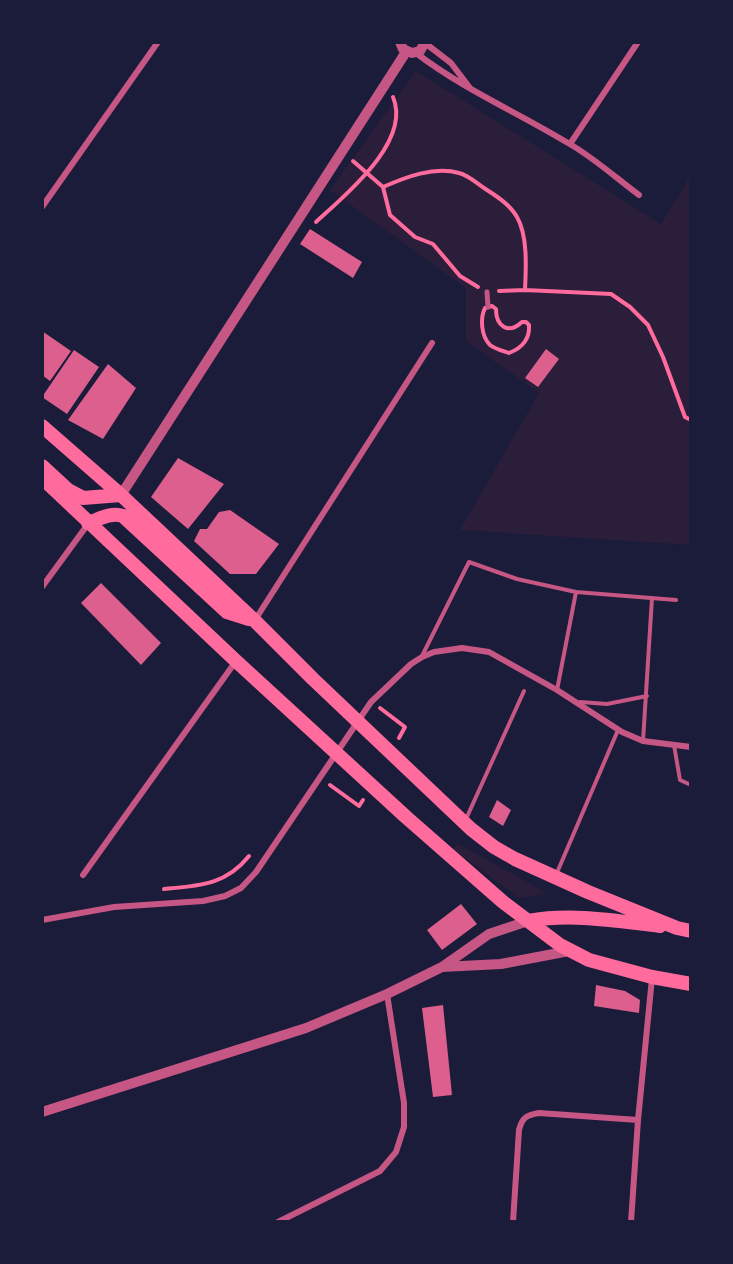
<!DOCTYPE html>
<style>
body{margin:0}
#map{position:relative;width:733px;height:1264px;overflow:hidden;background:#1b1b3a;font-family:Lora,serif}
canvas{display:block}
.frame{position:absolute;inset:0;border:44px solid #1b1b3a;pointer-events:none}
</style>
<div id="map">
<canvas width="733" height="1264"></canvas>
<div class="frame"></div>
</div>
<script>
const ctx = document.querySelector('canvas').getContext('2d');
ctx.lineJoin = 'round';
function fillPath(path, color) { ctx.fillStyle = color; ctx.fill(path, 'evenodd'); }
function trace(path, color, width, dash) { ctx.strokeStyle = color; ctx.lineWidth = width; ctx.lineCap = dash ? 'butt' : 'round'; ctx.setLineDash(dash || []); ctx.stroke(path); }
const green = new Path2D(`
 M416,71l245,153 30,-49v370l-231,-15 79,-137 -73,-52v-53l-136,-98z
 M458,843l90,51 -29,4 -66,-49z`);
const building = new Path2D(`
 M310,229l52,33 -9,16 -53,-34z
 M42,331l29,20 -21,30 -8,-6z
 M546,349l13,10 -21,28 -13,-9z
 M74,350l25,17 -32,47 -25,-17z
 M108,364l28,24 -33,51 -35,-19z
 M178,458l46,26 -36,45 -37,-32z
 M230,510l49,34 -23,30h-26l-36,-33 6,-12h7l12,-17z
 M101,583l60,60 -20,22 -60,-62z
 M497,800l14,10 -8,16 -14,-9z
 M461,904l16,20 -35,26 -15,-20z
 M596,985l29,6 15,9 -1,13 -45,-7z
 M443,1005l9,90 -19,2 -11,-89z`);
const path = new Path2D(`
 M353,161l30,26 7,28 25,22 18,7 27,32 18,11
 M383,187c23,-10 51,-21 76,-14 9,2 19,11 28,17 11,7 23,15 30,27 11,19 9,52 8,73
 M316,222c28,-26 96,-80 77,-125
 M499,291l26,-1 86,4 19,13 18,18 15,32 22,60 6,3
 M492,306l4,3c0,17 12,26 26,13h4l3,3c1,15 -7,23 -20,28 -6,-2 -14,-4 -19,-8 -9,-9 -10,-27 -5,-37z
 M380,708l25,19 -6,11
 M330,785l29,21 4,-6
 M164,889c35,-3 62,-4 85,-33`);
const service = new Path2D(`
 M422,656l47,-94 48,17 59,13 100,8
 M557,690l19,-98
 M580,702l27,2 40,-8
 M643,741l9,-143
 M674,745l6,35 11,5
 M466,819l58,-128
 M556,875l62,-145`);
const pedestrian = new Path2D(`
 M487,292l1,15`);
const minor = new Path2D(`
 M425,43l26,20 19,25
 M416,53c47,36 101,59 152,90 25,14 48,35 71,52
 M570,144l68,-102
 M42,207l116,-165
 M42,587l46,-63
 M255,620l177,-277
 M83,875l153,-214
 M42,920l72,-13 89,-6 22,-5 16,-8 15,-16 115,-170 40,-38 11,-7 12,-5 28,-4 27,4 68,38 65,42 21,9 48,6
 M278,1222l102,-51 16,-19 8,-25v-24l-17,-109
 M513,1222l6,-92c3,-12 7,-15 20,-17l99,7
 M631,1222l7,-102 14,-142`);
const tertiary = new Path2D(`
 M400,42l3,7 9,4 8,-2 5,-9
 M121,495l285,-443
 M442,967l59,-3 68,-13
 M42,1112l264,-84 81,-34 55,-27 47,-33 39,-13`);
const primary = new Path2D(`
 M42,426l79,69 133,125 59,59 158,150 23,18 21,12 73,33 89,36 14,3
 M42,466l26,24 15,8 38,-3
 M42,478l194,183 170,156 97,85 57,43 29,15 63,17 39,7
 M88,523c12,-4 23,-11 35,-7l104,96 22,7
 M528,921c45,-8 88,0 132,5`);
fillPath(green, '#2a1e3b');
fillPath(building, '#dd5f8e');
trace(path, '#ff6b9d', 4);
trace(service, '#c65784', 4);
trace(pedestrian, '#c65784', 5);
trace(minor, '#c65784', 6);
trace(tertiary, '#c65784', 10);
trace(primary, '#ff6b9d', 14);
</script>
